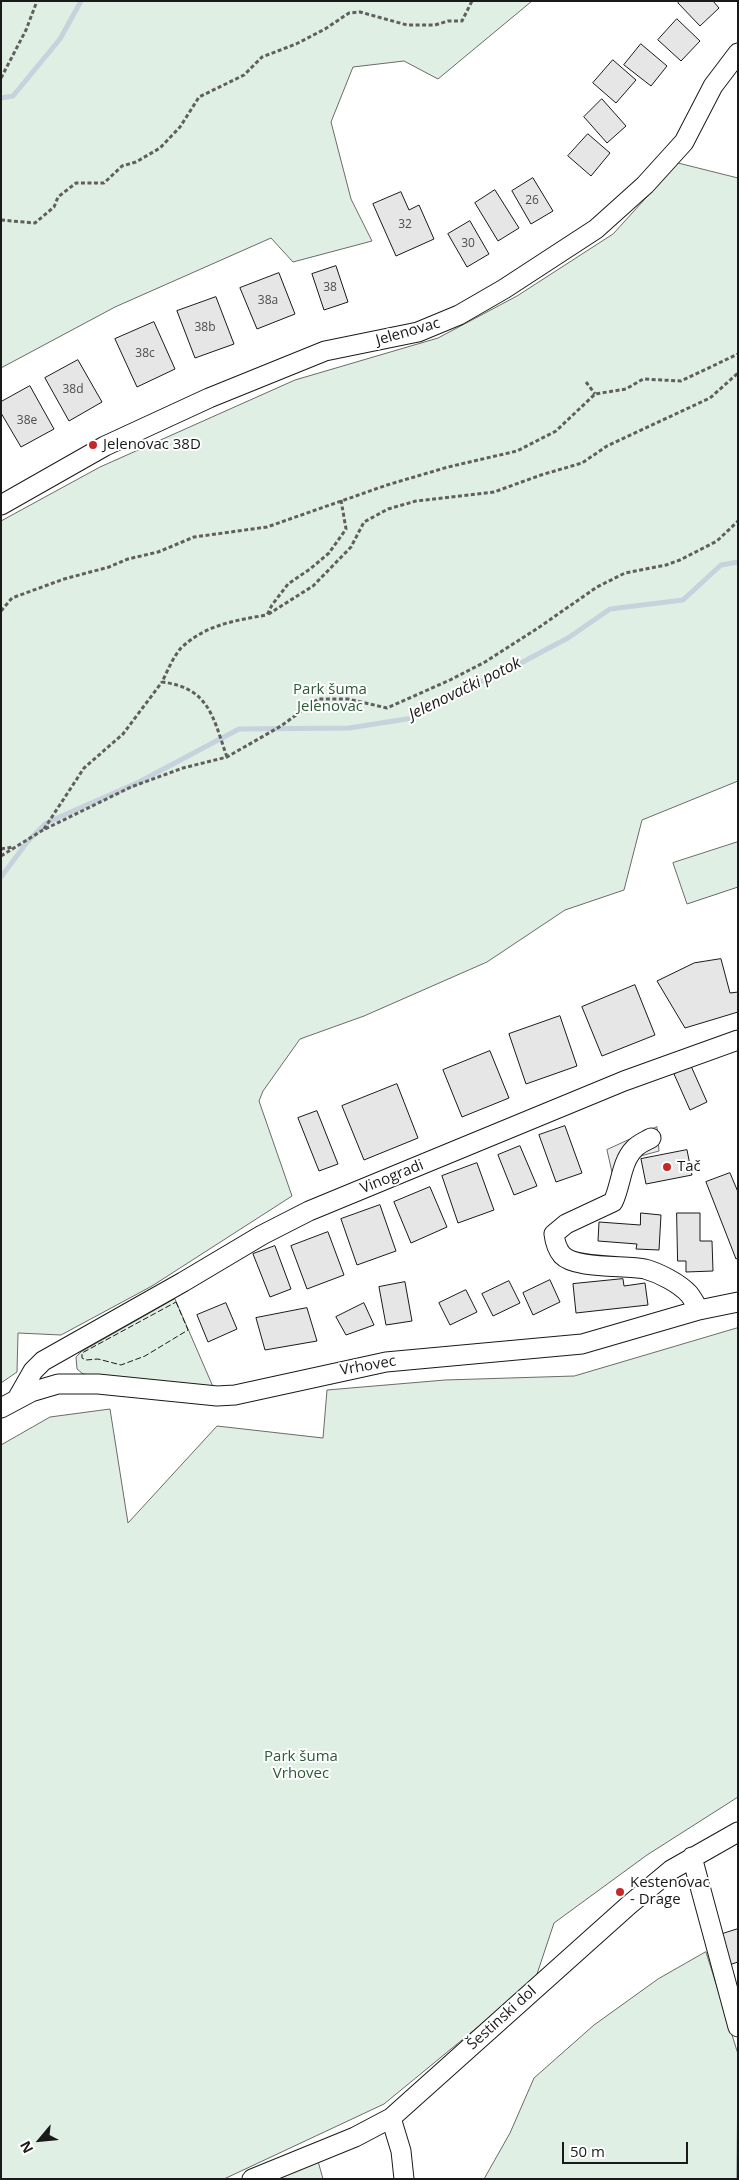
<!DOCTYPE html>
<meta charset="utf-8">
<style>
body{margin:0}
#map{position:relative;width:739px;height:2180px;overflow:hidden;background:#fff;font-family:"Open Sans",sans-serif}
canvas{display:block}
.frame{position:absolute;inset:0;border:2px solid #1a1a1a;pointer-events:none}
.north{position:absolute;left:15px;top:2115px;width:50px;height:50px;-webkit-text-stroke:4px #fff;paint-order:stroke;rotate:242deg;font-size:14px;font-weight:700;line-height:20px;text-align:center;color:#1a1a1a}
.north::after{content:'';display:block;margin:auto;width:18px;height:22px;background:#1a1a1a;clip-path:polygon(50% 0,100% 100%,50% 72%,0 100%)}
.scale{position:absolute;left:562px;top:2142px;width:126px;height:22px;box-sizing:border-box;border:2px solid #1a1a1a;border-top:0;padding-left:6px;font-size:15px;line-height:18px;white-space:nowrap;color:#1a1a1a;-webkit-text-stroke:4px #fff;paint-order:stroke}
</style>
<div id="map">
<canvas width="739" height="2180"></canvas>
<div class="frame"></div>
<div class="north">N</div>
<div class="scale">50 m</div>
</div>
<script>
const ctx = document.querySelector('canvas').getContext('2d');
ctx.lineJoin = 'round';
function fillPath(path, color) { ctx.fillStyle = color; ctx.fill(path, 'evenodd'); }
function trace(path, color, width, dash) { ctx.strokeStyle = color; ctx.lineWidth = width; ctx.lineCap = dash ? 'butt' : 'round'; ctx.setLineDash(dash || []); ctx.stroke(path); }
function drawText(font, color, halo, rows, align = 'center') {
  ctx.font = font + ' "Open Sans",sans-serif'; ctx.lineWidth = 4; ctx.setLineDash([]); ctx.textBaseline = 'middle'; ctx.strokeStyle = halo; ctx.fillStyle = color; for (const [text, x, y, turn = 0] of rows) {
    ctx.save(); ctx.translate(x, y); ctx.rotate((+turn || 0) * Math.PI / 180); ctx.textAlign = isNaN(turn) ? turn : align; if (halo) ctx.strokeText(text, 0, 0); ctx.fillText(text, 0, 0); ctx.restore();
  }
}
const green = new Path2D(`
 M1,1h531l-94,78 -34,-18 -51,6 -22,55 20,77 21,42 -79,21 -22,-24 -156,69 -114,61z
 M678,163l60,15v603l-96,39 -18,70 -59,20 -78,52 -123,54 -64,23 -37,52 -4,10 33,95 -140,90 -91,49 -43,-2 -1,39 -16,11v-862l99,-54 195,-87 143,-42 79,-42 96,-62z
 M738,842v45l-51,17 -14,-41z
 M175,1299l39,90 -131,-15 -6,-5 -1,-12 5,-5z
 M738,1328v469l-91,58 -93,68 -19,57 -151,124 -160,75h-223v-734l49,-28 60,-8 18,114 89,-97 106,12 4,-48 118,-10 129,-4z
 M706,1952l32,102 -1,125h-253l26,-46 24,-55 60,-53 64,-46z
 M318,2161l5,18h-55z`);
const parking = new Path2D(`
 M657,1127l2,24 -22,6 -23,24 -7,-31z`);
const stream = new Path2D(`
 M1,98l12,-2 47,-57 21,-38
 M1,877l27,-36 18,-18 93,-41 100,-53 110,-1 64,-10 41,-26 44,-17 70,-37 42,-29 73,-9 38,-35 17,-3`);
const building = new Path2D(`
 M680,1h33l6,7 -19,18 -22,-23z
 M677,19l23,22 -19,20 -23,-21z
 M641,44l26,22 -16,20 -27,-21z
 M613,60l23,20 -20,23 -23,-20z
 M602,99l24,27 -19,17 -23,-26z
 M588,134l22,19 -19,23 -23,-20z
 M533,178l20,33 -22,13 -19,-33z
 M495,190l24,38 -21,13 -23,-38z
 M401,192l8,18 10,-5 15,34 -38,17 -23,-52z
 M470,221l19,33 -22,13 -19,-33z
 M336,266l12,36 -24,8 -12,-36z
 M279,273l16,41 -38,15 -17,-41z
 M216,297l18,47 -39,14 -18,-47z
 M154,322l21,47 -38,18 -22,-48z
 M78,360l24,42 -33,19 -24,-43z
 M30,386l24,43 -33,18 -20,-34v-11z
 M721,959l9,34 8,-1v20l-53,16 -28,-47 37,-18z
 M635,985l20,50 -53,21 -20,-49z
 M560,1016l17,50 -51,18 -17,-50z
 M490,1051l19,47 -47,19 -19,-47z
 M691,1066l16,36 -17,8 -16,-36z
 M397,1084l21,54 -54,22 -22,-54z
 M317,1111l21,53 -19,7 -21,-53z
 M565,1126l17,47 -26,9 -17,-47z
 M520,1146l17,40 -23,9 -16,-40z
 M687,1150l5,25 -46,9 -5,-25z
 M477,1163l17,47 -36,13 -16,-47z
 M730,1173l8,19v66l-2,1 -30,-77z
 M430,1187l17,40 -36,16 -17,-41z
 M380,1205l16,46 -39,14 -16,-46z
 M641,1213l20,2 -2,35 -23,-1 1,-5 -39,-3 1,-19 41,3z
 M677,1213h23v28h12l1,30 -27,1v-11h-8z
 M328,1232l16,43 -37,14 -16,-43z
 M275,1246l16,43 -21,8 -17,-43z
 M623,1279l1,7 21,-3 3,22 -72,8 -3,-29z
 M550,1280l10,22 -27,13 -10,-22z
 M509,1281l11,22 -27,13 -11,-22z
 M405,1282l7,39 -26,4 -7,-38z
 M466,1290l11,22 -27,13 -11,-22z
 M226,1303l11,26 -29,13 -11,-27z
 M364,1303l10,22 -28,10 -10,-18z
 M307,1308l10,33 -52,9 -9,-32z
 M738,1929v33l-12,4 -10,-30z`);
const path = new Path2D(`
 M1,78l25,-48 11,-29
 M1,220l34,3 19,-16 4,-10 18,-14h28l18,-17 14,-4 24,-14 20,-21 19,-30 45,-22 18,-18 34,-13 29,-15 24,-16 11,-1 47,13h28l13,-4h14l10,-20
 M586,382l9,12
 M341,500l5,29 -17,24 -19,16 -22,15 -16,21 -5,10 46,-29 38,-39 13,-25 24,-13 28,-8 78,-9 47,-17 41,-12 25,-17 103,-48 28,-25
 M1,611l11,-13 52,-19 45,-12 19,-8 30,-7 36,-15 73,-10 120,-42 61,-18 69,-16 39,-20 39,-37 31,-5 17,-10 38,2 57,-27
 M227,757c-14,-39 -17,-69 -65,-75 5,-10 11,-25 19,-34 24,-23 55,-28 86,-33
 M44,829l40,-61 39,-34 39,-52
 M1,849l12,-2
 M1,856l42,-26 88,-43 52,-19 44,-11 54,-31 37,-27h30l39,9 63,-28 35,-18 53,-34 59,-41 28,-14 41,-8 14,-5 37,-19 21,-20`);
const minor = new Path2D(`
 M1,505l104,-59 104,-48 116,-47 93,-19 41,-17 45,-26 92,-60 49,-44 39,-43 29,-56 25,-33
 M651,1138c-5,3 -13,6 -17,11 -13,13 -13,37 -21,53l-47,22 -12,10c1,8 3,15 8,21 13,14 63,10 83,14 14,4 34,14 44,25 4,5 7,11 10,16
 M17,1399l16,-28 10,-10 140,-79 79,-47 47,-24 315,-130 114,-41
 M1,1408l30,-16 27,-8h40l119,12 18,-1 151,-33 196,-18 117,-34 39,-8
 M692,1857l46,170
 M391,2118l10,33 3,28
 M252,2179l103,-42 36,-19 238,-213 42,-35 67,-38`);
const fence = new Path2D(`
 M176,1302l12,28 -43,26 -24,9 -23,-6 -12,1 -4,-2v-5z`);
const markers = [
 [93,445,5,"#c62828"],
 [667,1167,5,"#c62828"],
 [620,1892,5,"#c62828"]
];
const numberNames = [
 ["26",532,201],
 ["32",405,225],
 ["30",468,244],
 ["38",330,288],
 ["38a",268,301],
 ["38b",205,328],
 ["38c",145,354],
 ["38d",73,390],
 ["38e",27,421]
];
const streetNames = [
 ["Jelenovac",408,332,-16],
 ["Vinogradi",392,1177,-22],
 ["Vrhovec",368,1366,-10],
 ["Šestinski dol",502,2018,-42]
];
const poiNames = [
 ["Jelenovac 38D",103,445],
 ["Tač",677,1167],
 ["Kestenovac",630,1883],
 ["- Drage",630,1900]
];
const parkNames = [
 ["Park šuma",330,690],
 ["Jelenovac",330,707],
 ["Park šuma",301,1757],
 ["Vrhovec",301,1774]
];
const waterNames = [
 ["Jelenovački potok",465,689,-26]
];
fillPath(green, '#e0efe3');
trace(green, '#6a6a6a', 1);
fillPath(parking, '#ededed');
trace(parking, '#6a6a6a', 1);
trace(stream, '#c6d2dc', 5);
fillPath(building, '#e6e6e6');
trace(building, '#1a1a1a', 1);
trace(minor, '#1a1a1a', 21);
trace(path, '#5f5f5f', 3, [4, 2.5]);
trace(minor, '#fff', 19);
trace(fence, '#1a1a1a', 1, [6, 2.5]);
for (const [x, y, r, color] of markers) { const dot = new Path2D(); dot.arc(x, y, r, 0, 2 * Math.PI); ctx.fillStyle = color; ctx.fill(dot); trace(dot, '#fff', 2); }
drawText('12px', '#4d4d4d', null, numberNames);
drawText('15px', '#1a1a1a', '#fff', streetNames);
drawText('15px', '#1a1a1a', '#fff', poiNames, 'left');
drawText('15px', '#2b5a34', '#fff', parkNames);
drawText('italic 16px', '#1a1a1a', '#fff', waterNames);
</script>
